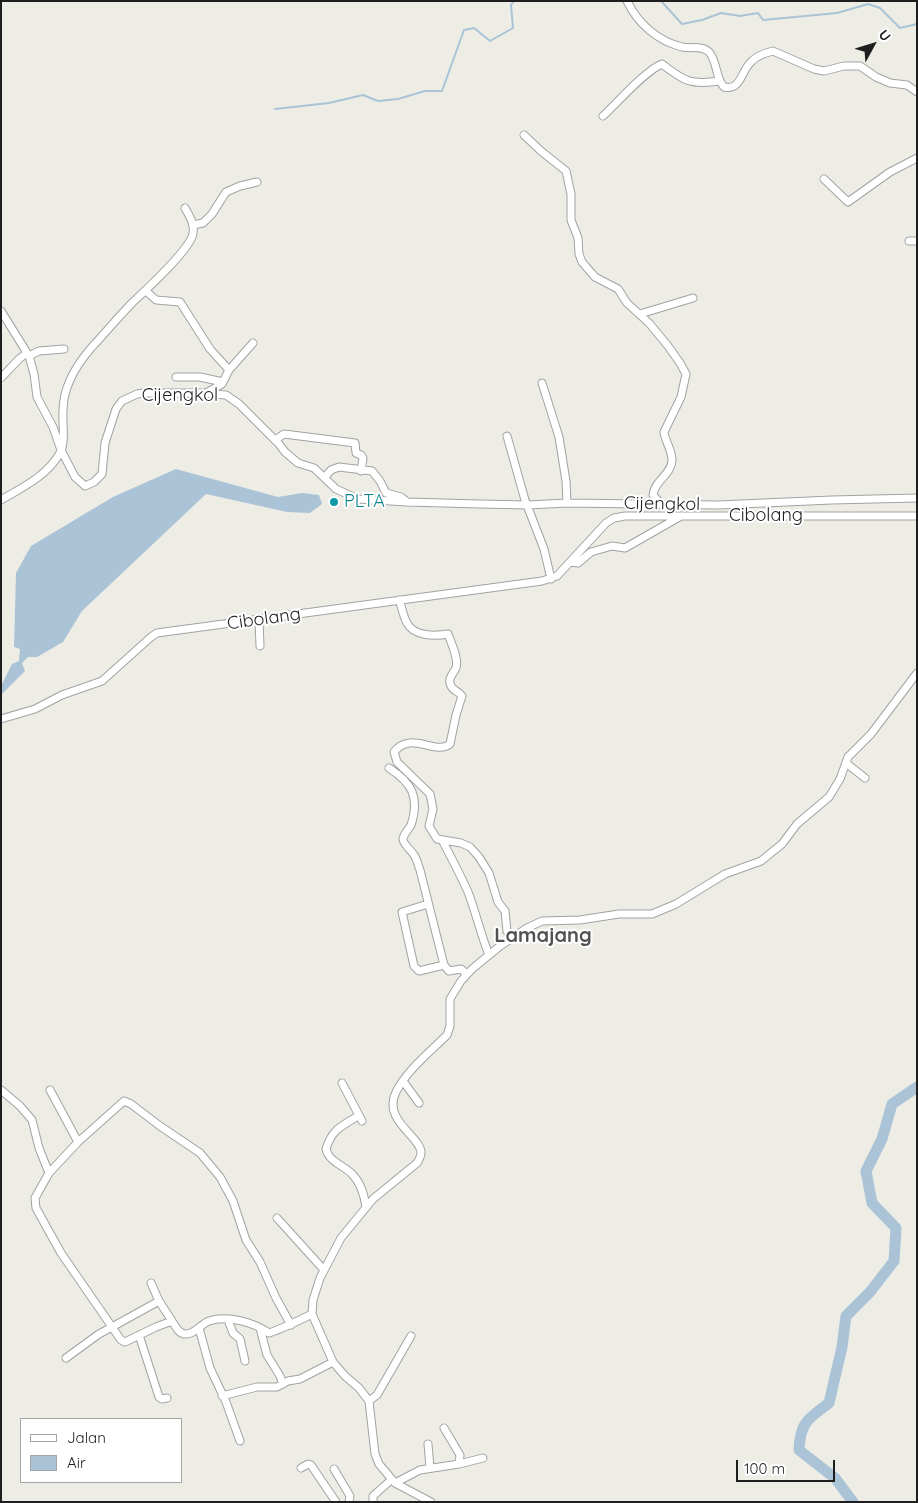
<!DOCTYPE html>
<style>
body{margin:0}
#map{position:relative;width:918px;height:1503px;overflow:hidden;background:#eeede5;font-family:Quicksand,sans-serif}
canvas{display:block}
.frame{position:absolute;inset:0;border:2px solid #1e1e1e;pointer-events:none}
.legend{position:absolute;left:20px;top:1418px;width:162px;height:65px;box-sizing:border-box;background:#fff;border:1px solid #a5a5a5;margin:0;padding:6px 9px;list-style:none;font-size:15px;color:#1e1e1e}
.legend li{display:flex;align-items:center;gap:10px;height:25px}
.legend b{width:25px;border:1px solid #a5a5a5}
.north{position:absolute;left:848px;top:20px;width:50px;height:50px;-webkit-text-stroke:4px #fff;paint-order:stroke;rotate:51deg;font-size:14px;font-weight:700;line-height:20px;text-align:center;color:#1e1e1e}
.north::after{content:'';display:block;margin:auto;width:18px;height:22px;background:#1e1e1e;clip-path:polygon(50% 0,100% 100%,50% 72%,0 100%)}
.scale{position:absolute;left:736px;top:1460px;width:99px;height:22px;box-sizing:border-box;border:2px solid #1e1e1e;border-top:0;padding-left:6px;font-size:15px;line-height:18px;white-space:nowrap;color:#1e1e1e;-webkit-text-stroke:4px #fff;paint-order:stroke}
</style>
<div id="map">
<canvas width="918" height="1503"></canvas>
<div class="frame"></div>
<ul class="legend">
<li><b style="height:6px;background:#fff"></b>Jalan</li>
<li><b style="height:14px;background:#aac3d7"></b>Air</li>
</ul>
<div class="north">U</div>
<div class="scale">100 m</div>
</div>
<script>
const ctx = document.querySelector('canvas').getContext('2d');
ctx.lineJoin = 'round';
function fillPath(path, color) { ctx.fillStyle = color; ctx.fill(path, 'evenodd'); }
function trace(path, color, width, dash) { ctx.strokeStyle = color; ctx.lineWidth = width; ctx.lineCap = dash ? 'butt' : 'round'; ctx.setLineDash(dash || []); ctx.stroke(path); }
function drawText(font, color, halo, rows, align = 'center') {
  ctx.font = font + ' Quicksand,sans-serif'; ctx.lineWidth = 4; ctx.setLineDash([]); ctx.textBaseline = 'middle'; ctx.strokeStyle = halo; ctx.fillStyle = color; for (const [text, x, y, turn = 0] of rows) {
    ctx.save(); ctx.translate(x, y); ctx.rotate((+turn || 0) * Math.PI / 180); ctx.textAlign = isNaN(turn) ? turn : align; if (halo) ctx.strokeText(text, 0, 0); ctx.fillText(text, 0, 0); ctx.restore();
  }
}
const water = new Path2D(`
 M176,469l102,28 24,-4 17,2 3,9 -12,9 -23,-1 -81,-18 -124,117 -19,31 -26,15h-9l-6,6 3,8 -24,24v-9l11,-22 7,-3 1,-12 -6,-2 2,-74 15,-27 82,-49z`);
const stream = new Path2D(`
 M661,1l21,23 20,-4 19,-7 19,3 18,-3 5,7 74,-7 31,-9 12,4 20,20 17,-4
 M275,109l54,-6 34,-8 15,6 20,-2 27,-8h17l22,-61 10,-2 16,13 23,-13 -2,-23 3,-4`);
const river = new Path2D(`
 M853,1502l-18,-24 -36,-28c1,-28 9,-31 30,-47l13,-56 4,-31 24,-24 24,-31 2,-33 -24,-25 -6,-32 16,-32 10,-35 25,-17`);
const minor = new Path2D(`
 M627,1c11,23 31,40 55,46 9,2 20,-2 27,5 9,10 6,26 15,35 17,4 17,-16 27,-25 5,-6 14,-9 22,-11l41,18 10,2 20,-5h16l16,11 14,6 17,2 10,7
 M603,116c14,-13 43,-46 59,-52 23,18 29,21 58,17
 M524,135l17,16 25,20 5,23v26l7,18 1,16 3,8 13,15 23,12 9,14 22,20 19,23 12,17 6,11 -5,23 -17,35c1,9 8,18 8,28 0,14 -18,21 -19,35l8,9
 M824,179l24,23 42,-30 27,-14
 M193,225l10,-2 9,-9 14,-22 14,-6 17,-4
 M909,241h8
 M146,291l10,9 24,2 30,47 19,21
 M1,311l28,45 5,18 3,23 16,30 8,23 14,27 10,9 9,-4 8,-8 3,-31 11,-34 6,-8 15,-7 7,-1h56l26,2 13,9 40,40 6,8 13,11 16,5 22,21 22,10 49,3 73,2 48,1 39,-2 151,2 114,-5 85,-2
 M640,314l53,-16
 M29,356l10,-5 25,-2
 M176,377h24l23,5
 M1,378l18,-19 8,-6
 M542,383l17,54 7,44 1,22
 M206,393l16,-9 7,-14 24,-27
 M507,436l18,64 19,49 7,30
 M275,440l9,-6 71,9 1,10 5,2 2,3 -2,13
 M325,477l6,-7 8,-3 33,4 8,10 6,12 15,4 6,5
 M1,500c22,-13 46,-24 59,-47 6,-12 2,-29 3,-42 0,-24 14,-47 29,-64 14,-15 27,-31 41,-45 16,-15 51,-47 59,-65 4,-11 -2,-20 -7,-29
 M570,562l8,1 13,-11 21,-6 13,2 56,-32
 M399,600c3,7 4,16 8,23 7,14 29,13 41,11 3,9 11,24 8,34 -3,6 -9,11 -5,18 2,5 8,5 11,10l-6,19 -6,29c-15,12 -39,-14 -56,8l3,10 33,32 3,15 -4,17 8,13 24,4 9,4 9,10 10,16 9,29 7,9 2,20 4,7
 M259,619l1,27
 M1,719l34,-10 27,-14 40,-14 49,-44 6,-4 385,-52 15,-5 49,-53 8,-5 11,-2h292
 M846,763l19,15
 M389,768c23,15 31,29 22,57 -2,4 -8,10 -8,14 0,5 8,11 11,16 3,4 4,10 6,15l24,95 5,6 12,-2 6,5
 M442,840c9,17 18,34 26,52 8,21 13,43 21,63
 M428,904l-26,8 12,54 5,5 25,-6
 M403,1081l16,22
 M342,1083l20,38
 M1,1090l19,16 12,14 7,28 10,25
 M50,1090l28,52
 M358,1116c-16,10 -26,13 -32,33 3,13 17,16 26,25 9,9 12,20 14,33
 M277,1218l47,52
 M151,1283l8,18 13,20
 M159,1301l-47,26 -51,-74 -25,-45 -1,-10 14,-25 29,-31 46,-41 7,3 29,22 40,27 20,24 13,24 13,39 14,22 16,36 15,27
 M228,1320l5,13 7,6 5,22
 M199,1328l11,40 16,34 14,39
 M260,1328l7,27 13,21 3,8
 M139,1335l20,62 3,2 5,-1
 M66,1358l33,-24 13,-7 9,13 4,2 31,-15 16,-6c3,5 7,13 13,13 9,1 16,-10 24,-13 19,-6 44,1 60,12 15,-5 29,-12 43,-19
 M222,1396l35,-9h20l11,-6 12,-2 33,-17
 M369,1401l8,-6 34,-59
 M444,1428l16,27 -1,9
 M428,1444l2,24
 M301,1468l7,-4 3,1 25,37
 M334,1469l16,27 -1,6
 M395,1483l25,-13 39,-6 24,-6
 M373,1502v-6l18,-16
 M431,1502l-36,-19 -16,-19 -4,-10 -6,-53 -10,-13 -14,-12 -12,-14 -21,-48 1,-14 7,-22 21,-40 32,-39 44,-36c2,-3 4,-7 4,-11 -1,-16 -39,-32 -25,-60 11,-22 34,-40 51,-57l3,-9v-27l11,-18 11,-12 28,-23 27,-18 15,-7 38,-1 39,-6h33l24,-10 49,-30 36,-13 21,-17 15,-20 32,-27 11,-18 8,-22 23,-23 46,-61`);
const markers = [
 [334,502,5,"#0f9aa8"]
];
const streetNames = [
 ["Cijengkol",180,396],
 ["Cijengkol",662,504,1],
 ["Cibolang",766,516],
 ["Cibolang",264,619,-8]
];
const cultureNames = [
 ["PLTA",344,502]
];
const quarterNames = [
 ["Lamajang",543,936]
];
fillPath(water, '#aac3d7');
trace(stream, '#aac3d7', 2);
trace(river, '#aac3d7', 11);
trace(minor, '#a2a2a2', 9);
trace(minor, '#fff', 7);
for (const [x, y, r, color] of markers) { const dot = new Path2D(); dot.arc(x, y, r, 0, 2 * Math.PI); ctx.fillStyle = color; ctx.fill(dot); trace(dot, '#fff', 2); }
drawText('18px', '#1e1e1e', '#fff', streetNames);
drawText('18px', '#0d838f', '#fff', cultureNames, 'left');
drawText('bold 20px', '#515151', '#fff', quarterNames);
</script>
